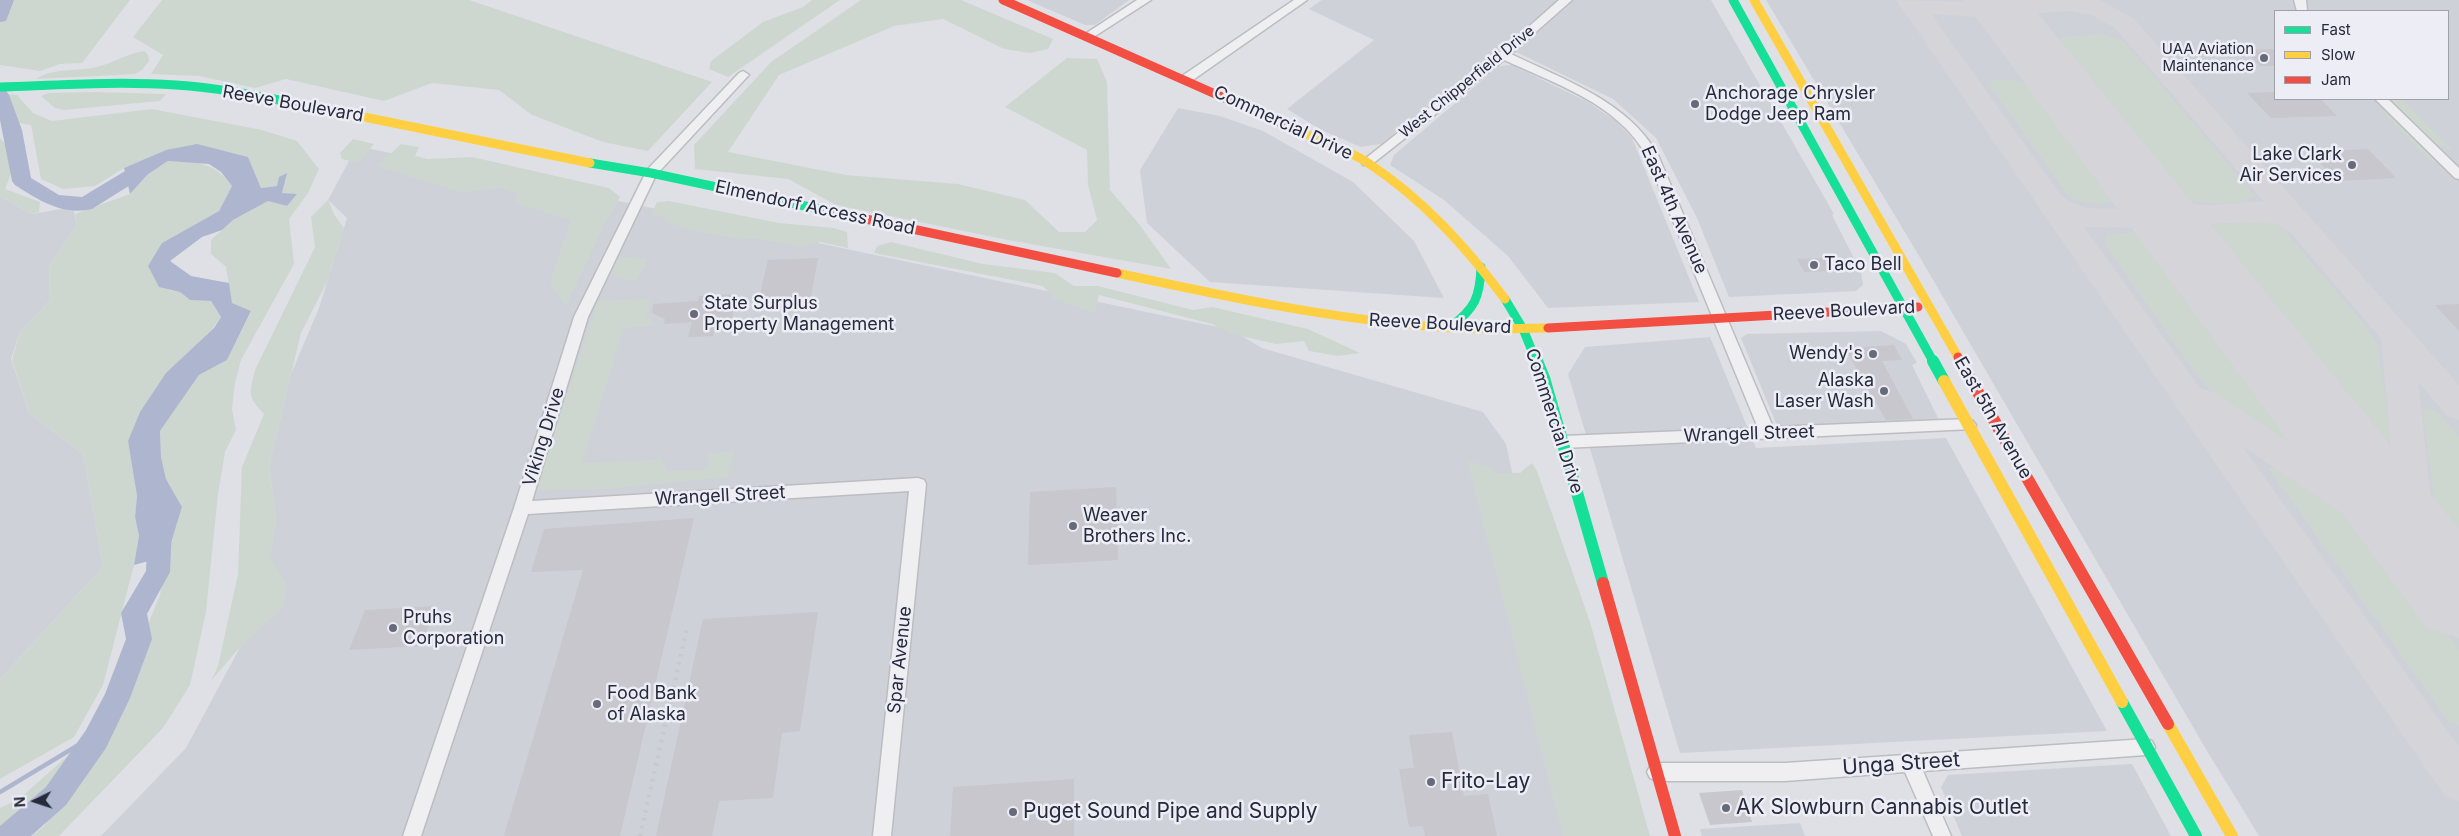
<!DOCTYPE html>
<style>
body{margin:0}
#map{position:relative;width:2459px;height:836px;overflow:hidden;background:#dfe0e5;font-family:Inter,sans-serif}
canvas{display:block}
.legend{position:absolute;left:2274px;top:10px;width:175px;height:90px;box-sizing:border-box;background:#edeef5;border:1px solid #9ea0ab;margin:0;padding:6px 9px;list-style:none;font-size:15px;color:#272a3d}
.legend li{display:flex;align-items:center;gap:10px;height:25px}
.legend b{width:25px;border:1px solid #9ea0ab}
.north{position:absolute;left:10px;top:776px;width:50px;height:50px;-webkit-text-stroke:4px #edeef5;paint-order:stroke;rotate:266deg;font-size:14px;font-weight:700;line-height:20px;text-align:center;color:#272a3d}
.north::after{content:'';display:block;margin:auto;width:18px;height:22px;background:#272a3d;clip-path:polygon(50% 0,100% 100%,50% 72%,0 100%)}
</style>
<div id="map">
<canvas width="2459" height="836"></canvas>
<ul class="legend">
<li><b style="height:6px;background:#16e098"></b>Fast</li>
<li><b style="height:6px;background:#ffcf43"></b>Slow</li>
<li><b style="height:6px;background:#f24e42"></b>Jam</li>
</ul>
<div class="north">N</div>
</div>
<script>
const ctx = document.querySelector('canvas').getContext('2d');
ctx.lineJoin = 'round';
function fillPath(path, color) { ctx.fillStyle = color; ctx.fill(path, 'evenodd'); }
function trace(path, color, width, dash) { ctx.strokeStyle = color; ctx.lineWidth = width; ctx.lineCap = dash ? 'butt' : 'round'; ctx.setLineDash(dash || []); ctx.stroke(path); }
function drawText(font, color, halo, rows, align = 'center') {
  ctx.font = font + ' Inter,sans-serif'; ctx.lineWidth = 5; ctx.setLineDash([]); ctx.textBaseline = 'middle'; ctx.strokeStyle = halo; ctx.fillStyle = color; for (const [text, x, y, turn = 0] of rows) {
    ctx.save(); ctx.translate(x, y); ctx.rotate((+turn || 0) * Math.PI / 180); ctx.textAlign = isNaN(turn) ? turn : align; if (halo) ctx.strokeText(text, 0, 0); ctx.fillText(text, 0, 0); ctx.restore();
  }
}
const built = new Path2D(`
 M1027,0h102l-34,25h-10z
 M1322,0h389l123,214 -2,1 29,57 2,13 -7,6 -127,6 -32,-79 -41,-80 -43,-39 -109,-53 -123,98 -20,3 -38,-16 -36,-22 87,-69 -65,-31z
 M1766,0h693v836h-200l-52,-85 -285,-490zM2275,11h173v88h-173z
 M1512,65l76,37 28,19 16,17 67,164 -151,6 -40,-52 -64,-56 -54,-35 4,-10 105,-89z
 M1178,108l42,8 43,15 90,51 61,59 30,57 -234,-16 -63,-59 -7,-53z
 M357,146l875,184 30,18 221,64 23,32 32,148 64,244h-1501l85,-88 74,-138 16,-90 -7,-54 22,-92 28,-66 28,-90 -19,-18z
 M0,196l32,18 41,-7 4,19 -28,39 1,35 -30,32 -9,27 18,54 54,41 20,113 -103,112z
 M1881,331l25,13 11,19 -5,2 27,55 -161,8 -37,-90 6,-4z
 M1710,337l46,111 190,-10 161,293 -427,22 -112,-379 17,-27z
 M2132,764l39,72h-209l-21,-49 7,-12z
 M1800,823l5,13h-103l-2,-7z`);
const green = new Path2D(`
 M0,0h130l-48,63 -22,1 -20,7 -40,-6z
 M162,0h307l243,82 -64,69 -45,-9 -71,-27 -33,-25 -67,-7 -48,18 -98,-22 -31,9 -56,-12 -48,-2 12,-19 -30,-18z
 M812,0h28l-112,77 -19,-8 2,-8 52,-39 40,-15z
 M861,0h100l92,39 -5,10 -18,4 -26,-4 -61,-30 -49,7 -115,49 -51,77 118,23 112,9 67,16 34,32h26l12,-12 -9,-35 -1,-35 -82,-43 62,-49 30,1 10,23 3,108 30,35 31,44 -163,-29 -172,-35 -48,-26 -93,-10 -1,-24 77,-83z
 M2102,34l22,7 131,155c-20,12 -62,7 -82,-2l-118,-151 7,-6z
 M145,51l3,4 1,6 -7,9 -7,4 -99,5c19,-12 40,-7 61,-12 16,-4 31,-14 48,-16z
 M2007,80l15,2 12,6 81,104 2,8c-16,6 -30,4 -47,-2l-80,-112 1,-5z
 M94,92l72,2 -6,7 -96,9 -9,-2 -14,-12 7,-3z
 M8,94l9,1 16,18 19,8 100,-12 110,21 35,11 22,28 -11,24 -19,26 5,45 -53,96 -6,23 -3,26 4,21 -11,22 -7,42 -12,118 -16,73 -27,43 -104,108h-27l12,-10 52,-72 36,-72 14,-53 14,-34 7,-39 15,-49 -16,-28 -5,-22 -1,-26 39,-56 28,-15 24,-48 -19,-9 -6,-36 -15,-13v-14l22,-20 35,-19 19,5 9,-11 -14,-2 4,-20 -9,13 -16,2 -13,-31 -82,-7 -42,18 -29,18 -32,3 -22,-10 -10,-54 -18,-3z
 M2390,99h11l52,51 -18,-6z
 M2381,111l7,2 49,47 -2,2h-4z
 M0,138c19,19 14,30 5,51l35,13 -1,10 -7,2 -32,-18z
 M353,139l21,5 -15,19 -17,-4 -2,-6z
 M401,144l18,3 -4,9 13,3 44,-2 137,31 11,9 -16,28 -38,81 -16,-24 21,-62 -55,-17 1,-9 -14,-6 -42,4 -84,-26z
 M168,161c30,2 44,-1 64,25l-13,25 -57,32 7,47 11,2 10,8 21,1 10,16 -93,124 9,55 -2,21 4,19 -5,29 -31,120 -29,52 -74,42v-100l103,-112 -20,-113 -54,-41 -17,-53 8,-28 30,-32 -1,-35 28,-39 -2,-12 55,-20 19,-21z
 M328,200l7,16 9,12 -17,54 -26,51 -32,133 7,54 -6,37 17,29 -4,21 -43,40 -29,34 7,-15 20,-92 4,-107 22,-53c-17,-18 -15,-20 -9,-44l60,-123 -4,-30z
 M669,201l110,22 55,5 13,4 1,16 -27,-6 -21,5 -40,-8 -22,-1 -38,-6 -33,-10 -4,-7 -12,1 6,-14z
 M2253,222h16l15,8 81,95 12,18 15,99 -17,-1 -169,-210 6,-6z
 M2125,233h14l11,7 151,206 -6,3 -76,-50 -20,-21 -94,-133 2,-10z
 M891,242l92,22 72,9 19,13h24l95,24 19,-3 96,22 52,24 -22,3 -29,-5 -5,-10 -28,3 -44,-10 -20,-10 -113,-29 -4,18 -40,-14 -12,-13 -169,-33 3,-7z
 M616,257l32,2 -11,21 -17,-1 -10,-7z
 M650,299l-4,16 9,10 -31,3 -42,135 79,-3 7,11 39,-1 2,-16 26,-3 -8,26 -121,12 -71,1 63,-189z
 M2425,408l13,4 21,25v108l-22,-27 -14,-105z
 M1467,461l23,6 5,6h25l12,-10 5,8 53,151 60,214h-87z
 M2273,466l15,5 81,58 90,121v75l-11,-4 -179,-252z
 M73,751l-33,49 -40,32v-24l19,-9z`);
const water = new Path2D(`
 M197,144l51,13 13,31 16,-2 2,-9 8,-4 -5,20 15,1 -10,12 -19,-5 -35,19 -11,10 -20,7 -32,24 21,15 38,7 3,20 19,8 -24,49 -28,15 -39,56 1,26 5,22 16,28 -15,49 -33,9 5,-29 -4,-19 2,-21 -9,-55 12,-29 26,-39 48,-45 7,-11 -10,-16 -21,-1 -10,-8 -21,-5 -11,-21 14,-23 57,-32 13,-25 -11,-14 -12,-8 -41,-3 -19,12 -19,21 -6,-26 42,-18z`);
const stream = new Path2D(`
 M0,792l100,-60`);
const river = new Path2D(`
 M0,0h14l-8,21 -6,1z
 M0,90l6,1 3,4 13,35 9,48 28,17 23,2 63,-38 7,-2 7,2 2,4 -2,4 -67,42c-29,7 -54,-9 -77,-24l-3,-4 -12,-61z
 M160,517l9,3 3,7 -2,45 -23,42 5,25 -22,59 -24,50 -40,57 -35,31h-31v-10l46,-39 40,-57 19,-36 21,-55 -5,-26 25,-42 2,-44 3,-7z`);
const taxiway = new Path2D(`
 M1896,0l86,2 22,9 9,-9 7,-2h80l34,19 325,366v35l-12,-4 -29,-34 16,143 17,40 -5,11 -13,4 -13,-4 -40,-37 -138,-93 217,301v54l-15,-6zM2069,11l22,4 25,14 148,173c-26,-2 -53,7 -78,1 -22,-5 -29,-25 -53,-19l-4,7 9,11 20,13 -25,-6 -47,-1 -13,-5 -12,-8 -130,-181 46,3 29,15 9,3 9,-3 4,-5 1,-13zM2169,218l36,6 56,-2 16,3 14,8 90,106 16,174 -186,-122 -11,-3 -116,-161c19,2 38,-2 56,3 23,5 29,30 56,22l4,-7 -4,-7z`);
const runway = new Path2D(`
 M1963,0h64l432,529v109l-33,-11z`);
const building = new Path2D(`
 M2275,49v17h-15l-15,-16z
 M2275,92v7h46l16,17 -66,2 -24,-25z
 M2368,149l28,29 -59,3 -27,-29z
 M818,258l-7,39 -52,2 9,-39z
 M1824,258l7,13 -27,1 -7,-13z
 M737,294l-5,27 -16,1 -3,14 -25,1 4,-15 -28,2 1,-5 -13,-6 1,-9 45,-3 1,-5z
 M2459,304v27l-24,-26z
 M1894,345l8,15 -20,1 31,58 -27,1 -41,-72z
 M1116,487l2,73 -90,5 2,-73z
 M694,518l-74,318h-116l79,-266 -52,2 13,-43z
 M436,606l-15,40 -72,4 16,-40z
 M818,612l-18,119 -18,2 -9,65 -54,3 -7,35h-56l47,-217z
 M1452,732l12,64 24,-2 9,42h-72l-2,-10 -14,1 -10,-58 15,-1 -5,-33z
 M1074,779v57h-124l3,-49z
 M1742,790l10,32 -42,3 -11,-32z`);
const street = new Path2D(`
 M1137,0h14l-59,38 -4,1 -6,-3z
 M1294,0h13l-117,82h-8l-2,-3 2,-3z
 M1559,0h13l-61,54c53,26 117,47 147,101l115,272 195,-8 5,2 3,4 -3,4 -410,19 -5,-2 -3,-4 3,-4 5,-2 195,-8 -112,-273c-28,-51 -92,-72 -142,-95l-133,105h-8l-2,-3 138,-109z
 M2294,0h12l1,11h-10z
 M743,71l6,4 -2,2 -91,98 -68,142 -56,184 386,-23 6,2 2,4 -35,352h-18l36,-345 -381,23 -107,322h-18l111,-328 60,-191 73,-147 92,-97z
 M2375,99h13l71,69v11l-4,-1z
 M2146,739l6,2 3,6 -3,6 -6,2 -223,16 28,65h-18l-28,-64 -120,9h-129l-6,-3 -3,-6 3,-6 6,-3h129z`);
const fastFar1 = new Path2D(`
 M1733,0l201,363
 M0,87c59,-2 118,-6 176,-2 49,3 96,14 144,23
 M590,163l61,10 187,40
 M1505,299l18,30 14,34
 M1450,327c25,-18 30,-30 31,-60`);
const fast = new Path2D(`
 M1537,361l7,17 59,205
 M1933,361l11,20
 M2122,702l74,134`);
const slowFar1 = new Path2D(`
 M1754,0l204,357
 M320,108l270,55
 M1292,128c24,11 55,21 76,35 55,36 98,84 137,136
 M1117,273c106,23 213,46 321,54 37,3 73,2 110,1`);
const slow = new Path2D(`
 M1944,381l178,321
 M2168,724l64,112`);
const jamFar1 = new Path2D(`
 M1003,0l289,128
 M838,213l279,60
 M1548,328l370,-21
 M1958,357l3,6`);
const jam = new Path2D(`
 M1960,361l208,363
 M1603,583l72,253`);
const rail = new Path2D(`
 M640,836l47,-208`);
const markers = [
 [2264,58,5,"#676a78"],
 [1695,104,5,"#676a78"],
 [2352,165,5,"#676a78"],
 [1814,265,5,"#676a78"],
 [694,314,5,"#676a78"],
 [1873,354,5,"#676a78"],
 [1884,391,5,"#676a78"],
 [1073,526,5,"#676a78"],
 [393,628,5,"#676a78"],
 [597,704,5,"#676a78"],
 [1431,782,5,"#676a78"],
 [1726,808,5,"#676a78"],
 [1013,812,5,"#676a78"]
];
const farPoinames = [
 ["UAA Aviation",2254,49],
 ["Maintenance",2254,66]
];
const farStreetnames = [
 ["West Chipperfield Drive",1467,82,-39]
];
const poiNames = [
 ["Anchorage Chrysler",1705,94],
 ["Dodge Jeep Ram",1705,115],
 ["Lake Clark",2342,155,"right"],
 ["Air Services",2342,176,"right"],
 ["Taco Bell",1824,265],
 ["State Surplus",704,304],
 ["Property Management",704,325],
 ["Wendy's",1863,354,"right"],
 ["Alaska",1874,381,"right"],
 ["Laser Wash",1874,402,"right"],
 ["Weaver",1083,516],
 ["Brothers Inc.",1083,537],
 ["Pruhs",403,618],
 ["Corporation",403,639],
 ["Food Bank",607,694],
 ["of Alaska",607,715]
];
const streetNames = [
 ["Reeve Boulevard",293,104,10],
 ["Commercial Drive",1283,123,25],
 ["Elmendorf Access Road",815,208,12],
 ["East 4th Avenue",1674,210,66],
 ["Reeve Boulevard",1844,311,-3],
 ["Reeve Boulevard",1440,324,3],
 ["East 5th Avenue",1993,418,60],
 ["Commercial Drive",1554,421,72],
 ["Wrangell Street",1749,434,-2],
 ["Viking Drive",544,437,-73],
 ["Wrangell Street",720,496,-3],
 ["Spar Avenue",900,660,-84]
];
const nearStreetnames = [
 ["Unga Street",1901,764,-4]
];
const nearPoinames = [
 ["Frito-Lay",1441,782],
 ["AK Slowburn Cannabis Outlet",1736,808],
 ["Puget Sound Pipe and Supply",1023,812]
];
fillPath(built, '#cfd1d9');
fillPath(green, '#cdd7d0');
fillPath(water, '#aeb6cf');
trace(stream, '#aeb6cf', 4.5);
fillPath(river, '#aeb6cf');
fillPath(taxiway, '#d4d4d9');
fillPath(runway, '#d4d4d9');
fillPath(building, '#c7c7cd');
trace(street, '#bcbdc1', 3);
fillPath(street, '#efeff1');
trace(fastFar1, '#16e098', 9);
trace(fast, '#16e098', 12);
trace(slowFar1, '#ffcf43', 9);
trace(slow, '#ffcf43', 12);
trace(jamFar1, '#f24e42', 9);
trace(jam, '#f24e42', 12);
trace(rail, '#c8c9cd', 4.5, [2.5, 5.5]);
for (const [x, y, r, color] of markers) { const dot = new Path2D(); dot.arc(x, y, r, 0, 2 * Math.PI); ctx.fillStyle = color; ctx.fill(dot); trace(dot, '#edeef5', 2); }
drawText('15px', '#272a3d', '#edeef5', farPoinames, 'right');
drawText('15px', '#272a3d', '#edeef5', farStreetnames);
drawText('18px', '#272a3d', '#edeef5', poiNames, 'left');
drawText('18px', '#272a3d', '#edeef5', streetNames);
drawText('21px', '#272a3d', '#edeef5', nearStreetnames);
drawText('21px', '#272a3d', '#edeef5', nearPoinames, 'left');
</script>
